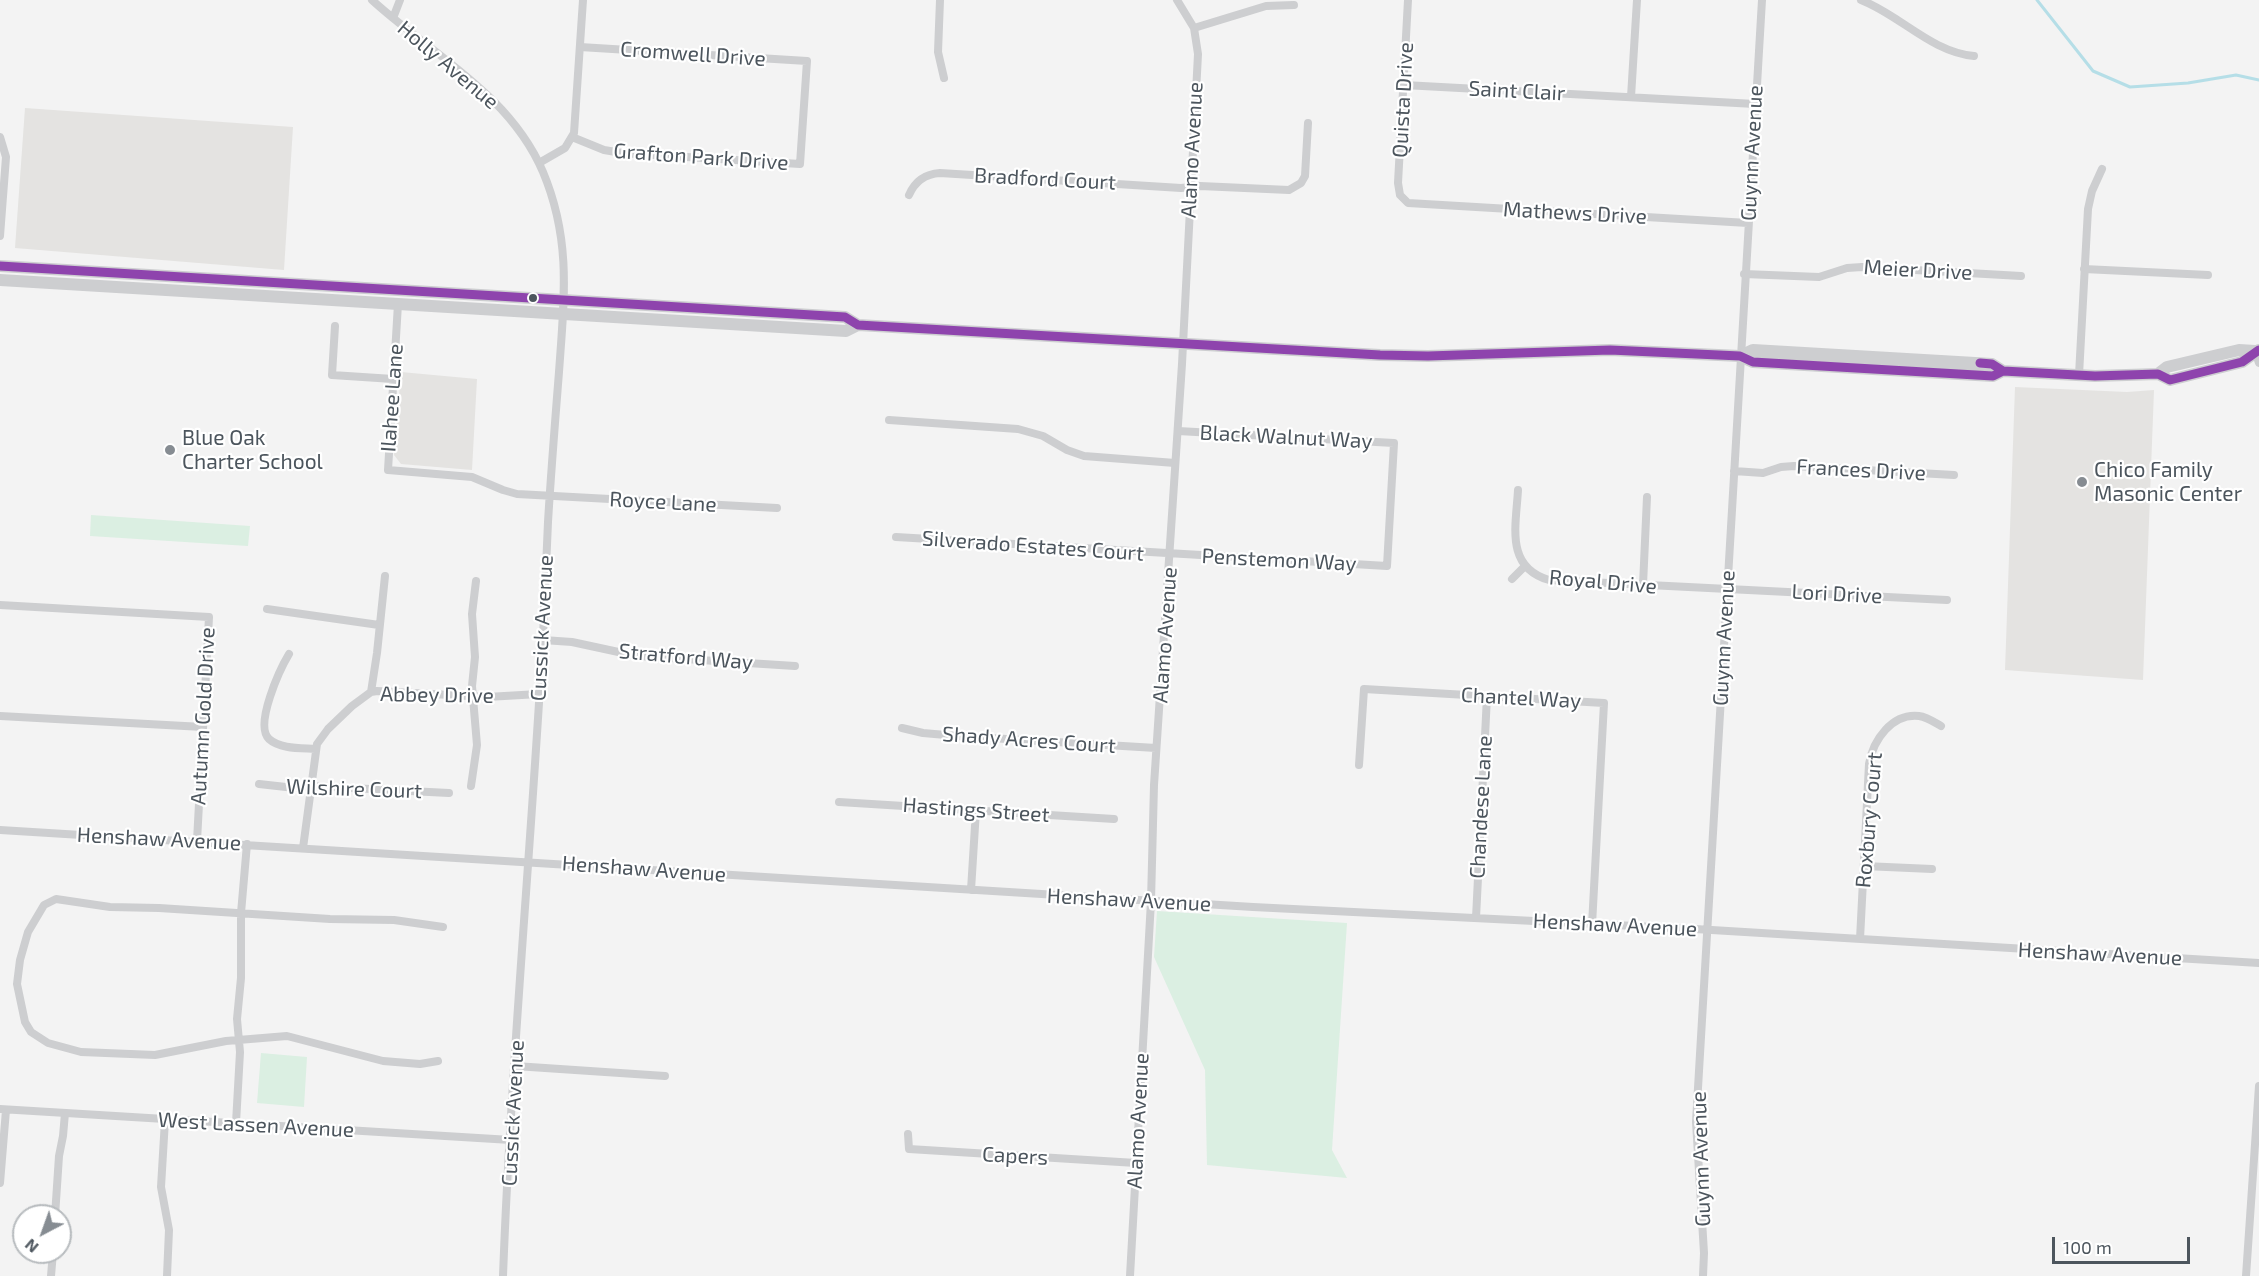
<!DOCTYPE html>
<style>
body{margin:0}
#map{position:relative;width:2259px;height:1276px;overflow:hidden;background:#f3f3f3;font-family:"Exo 2",sans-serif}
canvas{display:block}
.north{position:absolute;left:12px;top:1204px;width:60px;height:60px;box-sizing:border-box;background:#fff;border:2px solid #b7bbbe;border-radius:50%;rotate:221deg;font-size:16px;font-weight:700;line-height:24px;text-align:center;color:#4c555d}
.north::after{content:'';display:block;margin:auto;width:21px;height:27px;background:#868c92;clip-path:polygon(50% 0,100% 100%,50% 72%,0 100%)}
.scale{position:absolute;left:2052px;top:1237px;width:138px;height:27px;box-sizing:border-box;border:3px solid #4c555d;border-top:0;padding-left:8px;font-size:18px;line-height:21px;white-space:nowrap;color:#4c555d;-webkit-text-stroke:4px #fff;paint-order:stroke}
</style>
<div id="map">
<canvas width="2259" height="1276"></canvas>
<div class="north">N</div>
<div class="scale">100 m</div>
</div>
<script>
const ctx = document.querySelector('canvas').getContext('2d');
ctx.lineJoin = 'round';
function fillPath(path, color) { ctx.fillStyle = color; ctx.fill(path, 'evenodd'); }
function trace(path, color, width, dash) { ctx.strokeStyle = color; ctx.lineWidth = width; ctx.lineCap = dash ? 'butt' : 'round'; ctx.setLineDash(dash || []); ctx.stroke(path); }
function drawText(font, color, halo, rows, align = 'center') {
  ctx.font = font + ' "Exo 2",sans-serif'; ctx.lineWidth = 4.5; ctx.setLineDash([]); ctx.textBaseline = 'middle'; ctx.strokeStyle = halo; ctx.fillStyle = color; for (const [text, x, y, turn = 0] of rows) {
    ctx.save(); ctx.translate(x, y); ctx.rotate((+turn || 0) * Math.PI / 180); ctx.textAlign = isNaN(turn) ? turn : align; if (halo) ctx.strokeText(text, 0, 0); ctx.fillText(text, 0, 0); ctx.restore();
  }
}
const commercial = new Path2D(`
 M25,108l268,19 -9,143 -269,-22z
 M401,372l76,7 -5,91 -71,-6 -7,-9z
 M2015,387l112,5 27,-2 -11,290 -138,-10z`);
const green = new Path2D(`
 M91,515l159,11 -2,20 -158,-10z
 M1157,911l190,12 -15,227 15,28 -140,-13 -2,-95 -51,-113z
 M261,1053l46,4 -3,50 -47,-4z`);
const stream = new Path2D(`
 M2037,0l56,71 37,16 58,-4 48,-8 23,5`);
const minor = new Path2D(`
 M372,0c59,54 138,94 171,172 29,69 21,128 16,200 -4,50 -8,100 -11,150 -2,38 -3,77 -5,115 -12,213 -32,426 -40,639
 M940,0l-2,52 6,26
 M1408,0l-10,183 2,12 8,8 340,20
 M1861,0c39,15 70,52 113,56
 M393,18l7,-18
 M1194,28l72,-22 28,-1
 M1404,85l351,19
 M1631,97l6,-97
 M0,137l6,20 -6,79
 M572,137l32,13 18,3 178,11 7,-103 -227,-14
 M539,163l26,-15 9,-15 9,-133
 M909,195c6,-14 16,-21 31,-22l241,15 19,-2 89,4 12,-7 4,-7 3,-53
 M2084,269l124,6
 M1744,274l75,3 28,-9 15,-1 159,9
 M398,304l-10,166 84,7 31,13 14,4 260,14
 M335,326l-3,49 61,4
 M2255,351l4,12
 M2079,375l9,-166 4,-18 10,-22
 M889,420l129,9 25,7 24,14 17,6 91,7
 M1734,471l29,2 18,-6 13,-1 160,9
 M1518,490c-2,36 -13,77 31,90l398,20
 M896,537l491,29 7,-123 -216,-12
 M1512,579l13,-13
 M1643,585l4,-88
 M0,605l209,12 -12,224
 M267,609l112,16
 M543,640l29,2 65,14 158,10
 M289,654c-9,15 -35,71 -20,85 11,10 32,9 46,10
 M371,692l6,-39 8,-77
 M0,716l203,11
 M902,728l21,5 34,3 199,12
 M1359,765l5,-76 240,14 -12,222
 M259,784l36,4 16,-2 138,7
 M471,786l6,-41 -5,-59 3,-29 -3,-43 4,-33
 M839,802l275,17
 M0,830l1253,77 442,22 564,34
 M303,848l14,-104 11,-15 24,-23 19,-14 6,-1 110,6 52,-3
 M1864,866l68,3
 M971,890l5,-80
 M1476,918l11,-222
 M1860,939l9,-175c4,-24 23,-51 50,-48 8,1 15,6 22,10
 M438,1061l-18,3 -37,-3 -96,-25 -61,5 -71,14 -74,-3 -33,-9 -17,-11 -6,-10 -8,-38 3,-24 8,-28 16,-27 12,-6 54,8 49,1 171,11 64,1 49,7
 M515,1066l150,10
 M0,1109l511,31
 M165,1120l-4,67 8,43 -2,46
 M236,1123l4,-71 -3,-33 4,-41v-65l6,-69
 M908,1134l1,15 227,14
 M0,1183l6,-73
 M55,1216l4,-60 4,-20 2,-23
 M51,1276l2,-24
 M1130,1276l21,-375 3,-116 28,-421 16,-310 -4,-26 -17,-28
 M1703,1276l1,-23 -8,-131 66,-1122
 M2246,1276l13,-190`);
const secondary = new Path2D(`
 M0,266l845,51 13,8 522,30 48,1 182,-6 130,6 13,6 240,14 10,-5
 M0,280l846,51 12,-6
 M1740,356l13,-6 239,14 11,7 92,5 63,-2 12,6 72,-18 17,-12
 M2158,374l9,-7 72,-17 16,1`);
const bus1 = new Path2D(`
 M0,266l845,51 13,8 522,30 48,1 182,-6 130,6 13,6 240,14 10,-5
 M1980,363l12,1 11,7 92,5 63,-2 12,6 72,-18 17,-12`);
const markers = [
 [533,298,5,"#4c555d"],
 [170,450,6,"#868c92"],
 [2082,482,6,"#868c92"]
];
const streetNames = [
 ["Cromwell Drive",693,54,4],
 ["Holly Avenue",448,65,40],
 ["Saint Clair",1517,91,3],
 ["Quista Drive",1403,100,-87],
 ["Alamo Avenue",1192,150,-87],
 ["Guynn Avenue",1752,153,-87],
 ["Grafton Park Drive",701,157,4],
 ["Bradford Court",1045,179,3],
 ["Mathews Drive",1575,213,3],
 ["Meier Drive",1918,270,3],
 ["Ilahee Lane",392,398,-86],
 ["Black Walnut Way",1286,437,3],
 ["Frances Drive",1861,470,3],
 ["Royce Lane",663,502,3],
 ["Silverado Estates Court",1033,546,4],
 ["Penstemon Way",1279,560,3],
 ["Royal Drive",1603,582,5],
 ["Lori Drive",1837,594,3],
 ["Cussick Avenue",542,628,-87],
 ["Alamo Avenue",1165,635,-86],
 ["Guynn Avenue",1724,638,-87],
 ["Stratford Way",686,657,5],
 ["Abbey Drive",437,695,1],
 ["Chantel Way",1521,698,3],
 ["Autumn Gold Drive",203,716,-87],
 ["Shady Acres Court",1029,740,4],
 ["Wilshire Court",354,789,2],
 ["Chandese Lane",1481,807,-87],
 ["Hastings Street",976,810,4],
 ["Roxbury Court",1869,820,-85],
 ["Henshaw Avenue",159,839,3],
 ["Henshaw Avenue",644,869,4],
 ["Henshaw Avenue",1129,900,3],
 ["Henshaw Avenue",1615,925,3],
 ["Henshaw Avenue",2100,954,3],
 ["Cussick Avenue",513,1113,-87],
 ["Alamo Avenue",1138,1121,-87],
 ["West Lassen Avenue",256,1125,3],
 ["Capers",1015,1156,3],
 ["Guynn Avenue",1701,1159,-92]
];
const poiNames = [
 ["Blue Oak",182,438],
 ["Charter School",182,462],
 ["Chico Family",2094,470],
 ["Masonic Center",2094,494]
];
fillPath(commercial, '#e4e3e1');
fillPath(green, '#dbefe2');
trace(stream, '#b5dee7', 3);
trace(minor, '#cdced0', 8);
trace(secondary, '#cdced0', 12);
trace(bus1, '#8e44ad', 9);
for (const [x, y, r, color] of markers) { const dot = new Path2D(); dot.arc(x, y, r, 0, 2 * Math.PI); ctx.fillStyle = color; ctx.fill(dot); trace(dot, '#fff', 2); }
drawText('21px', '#4c555d', '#fff', streetNames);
drawText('21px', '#4c555d', '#fff', poiNames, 'left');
</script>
